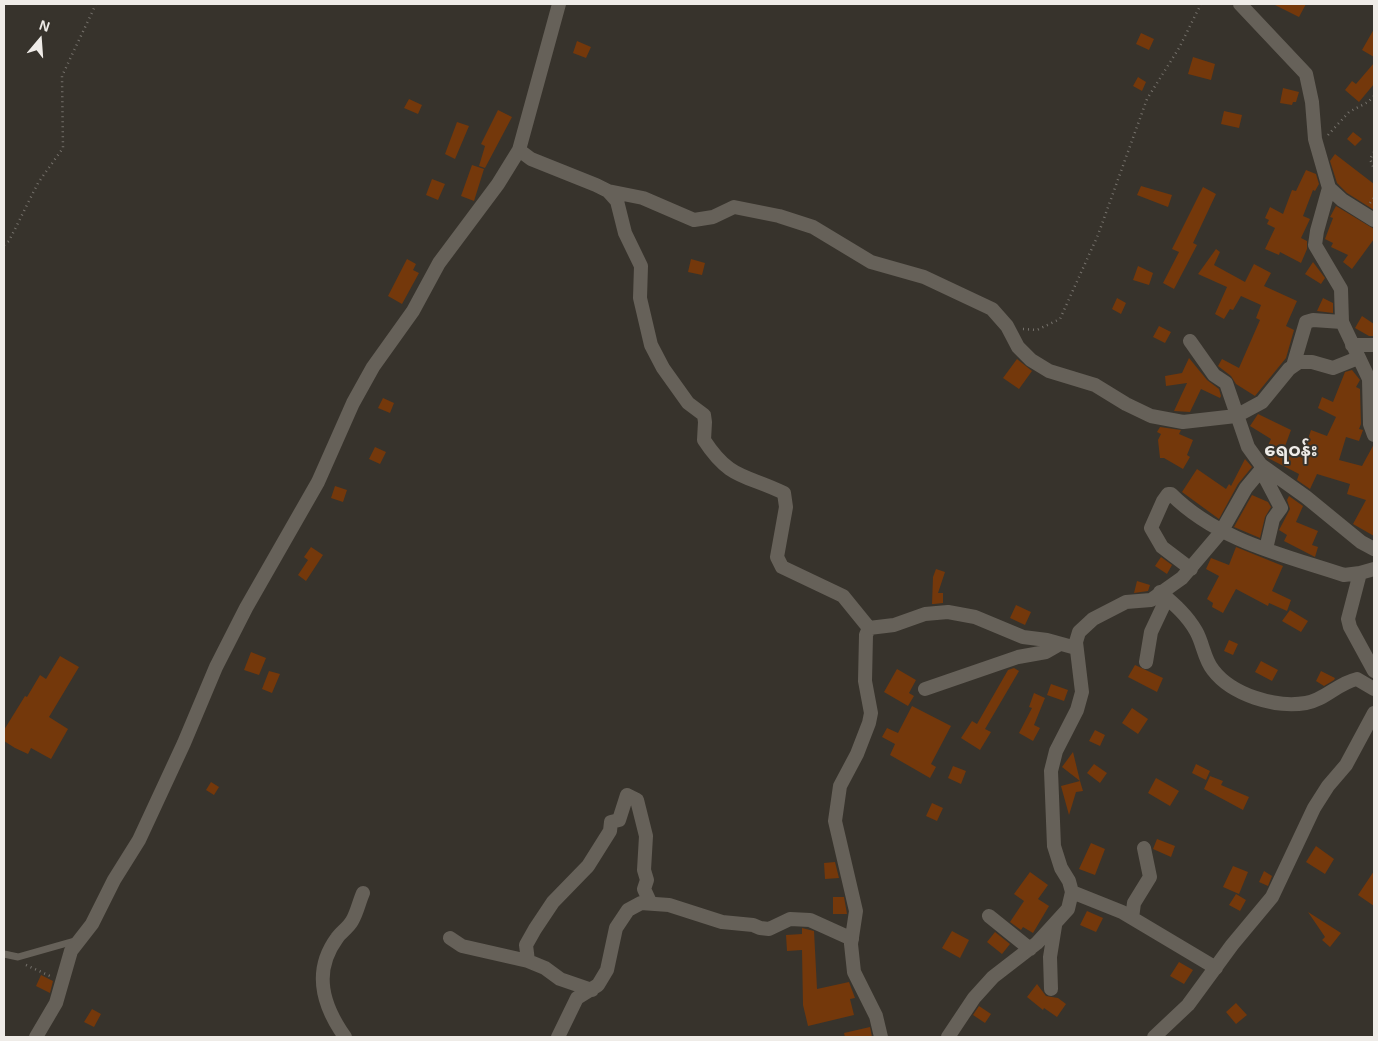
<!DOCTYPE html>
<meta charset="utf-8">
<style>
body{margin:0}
#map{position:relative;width:1378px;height:1041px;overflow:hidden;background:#37332c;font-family:Arial,sans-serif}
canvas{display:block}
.frame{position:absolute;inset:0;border:5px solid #efece8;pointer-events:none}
.north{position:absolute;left:15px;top:15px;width:50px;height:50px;-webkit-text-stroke:4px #37332c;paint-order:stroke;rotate:18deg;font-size:14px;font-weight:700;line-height:20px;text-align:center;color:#efece8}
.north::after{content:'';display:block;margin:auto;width:18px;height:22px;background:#efece8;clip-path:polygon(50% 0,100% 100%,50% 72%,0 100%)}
</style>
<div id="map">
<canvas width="1378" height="1041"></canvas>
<div class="frame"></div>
<div class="north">N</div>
</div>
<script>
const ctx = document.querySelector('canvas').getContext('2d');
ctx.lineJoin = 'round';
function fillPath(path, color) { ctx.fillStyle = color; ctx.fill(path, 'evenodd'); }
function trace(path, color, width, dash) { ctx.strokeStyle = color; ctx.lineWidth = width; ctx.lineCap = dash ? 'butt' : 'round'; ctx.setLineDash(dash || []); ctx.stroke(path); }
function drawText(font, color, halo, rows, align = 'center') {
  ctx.font = font + ' Arial,"Noto Sans Myanmar",sans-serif'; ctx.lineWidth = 4; ctx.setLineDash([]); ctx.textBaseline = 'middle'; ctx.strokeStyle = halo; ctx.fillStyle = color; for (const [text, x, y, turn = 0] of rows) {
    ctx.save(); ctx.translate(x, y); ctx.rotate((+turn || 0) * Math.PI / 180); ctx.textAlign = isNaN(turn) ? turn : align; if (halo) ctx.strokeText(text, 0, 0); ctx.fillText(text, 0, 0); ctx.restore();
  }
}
const building = new Path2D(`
 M1273,4h33l-7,13z
 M1374,29v28l-12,-7z
 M1141,33l13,6 -5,11 -13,-6z
 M577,41l14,6 -5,11 -13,-5z
 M1193,57l22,7 -4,16 -23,-6z
 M1374,63v21l-15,18 -14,-12 7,-9 4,3z
 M1138,77l8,5 -4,9 -9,-5z
 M1283,88l16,4 -3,10h-3l-1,3 -12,-2z
 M409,99l13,6 -4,9 -14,-6z
 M498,110l14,7 -27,51 -6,-2 6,-20 -4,-2z
 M1224,111l18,4 -3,13 -18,-4z
 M457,122l12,4 -14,33 -10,-5z
 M1353,132l9,7 -7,7 -8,-7z
 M1335,154l39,30v26l-27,-17 -10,-10 -7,-22z
 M472,165l12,4 -10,32 -13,-5z
 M1306,170l10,4 3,10 -4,7 -2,-1 -10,26 7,3 -9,19 6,3v8l-6,14 -21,-11 -1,3 -14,-6 10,-21 -8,-4 2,-4 -4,-2 5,-11 13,7 9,-24 4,1z
 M432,179l13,5 -7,16 -12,-5z
 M1141,186l31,9 -4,12 -31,-12z
 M1203,187l13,7 -23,49 4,2 -23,44 -11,-6 16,-31 -7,-3z
 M1336,206l38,23v10l-22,30 -9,-7 5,-7 -17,-8 2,-4 -8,-4 8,-21 -3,-1z
 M1216,249l4,3 -6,13 31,17 9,-18 17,9 -7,13 33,15 -11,25 8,4 -8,28 -31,38 -19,-12 -5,-8 -13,-10 4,-7 17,9 21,-48 -4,-2 5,-13 -20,-9 -8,14 -3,-1 -6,10 -9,-5 12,-27 -29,-13z
 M407,259l9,5 -3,6 6,3 -17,31 -14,-8z
 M691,259l14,4 -3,12 -14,-3z
 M1313,262l12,16 -4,6 -16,-10z
 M1138,266l15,7 -4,12 -16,-5z
 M1117,298l9,5 -5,11 -9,-5z
 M1323,298l10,5v10l-16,-2z
 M1362,316l12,8v12h-5l-14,-8z
 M1159,326l12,6 -6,11 -12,-6z
 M1189,358l18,22 12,9 2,7 -1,2 -19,-9 -11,23 -16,-1 13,-28 -21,3 -1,-10 17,-3z
 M1017,359l15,12 -13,18 -16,-11z
 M1352,370l8,10 -4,7 4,2 1,35 -2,5 4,1 -4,11 -13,-4 -7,23 23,6 12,-22v92l-21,-12 13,-24 -19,-6 3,-10 -33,-10 -7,15 -13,-9 2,-6 -33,-17 -2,-3 7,-15 -21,-13 8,-12 33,16 -7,19 18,9 9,-28 16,6 9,-19 -18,-9 4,-11 11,5 12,-30z
 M383,398l11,5 -4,10 -12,-5z
 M1160,427l21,3 -2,4 14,6 -6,15 3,2 -7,12 -19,-11h-4l-2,-18 3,-6 -4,-2z
 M375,447l11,5 -6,12 -11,-5z
 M1245,459l7,8 -14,17 -19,35 -37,-27 15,-23 29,20 3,-5 2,2z
 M335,486l12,4 -4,12 -12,-4z
 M1252,495l16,7 3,5 -6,10 -5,21 -26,-11z
 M1289,496l14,10 -7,16 22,9 -6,14 6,2 -3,10 -31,-16 3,-6 -8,-5 11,-21 -3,-9z
 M311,547l12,8 -17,26 -8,-6 10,-15 -4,-3z
 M1236,547l47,19 -11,25 19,9 -4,11 -18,-8 -1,3 -32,-17 -13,24 -11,-6 1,-4 -6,-4 12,-23 -13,-7 5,-11 18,7z
 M1161,557l11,8 -5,9 -12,-8z
 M936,569l9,3 -7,21h5v10l-9,1h-2l1,-27z
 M1137,581l13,4 -2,6 -14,2z
 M1016,605l15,7 -6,13 -15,-7z
 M1290,610l18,11 -7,11 -19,-11z
 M1229,640l9,4 -5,11 -9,-4z
 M251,652l15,6 -7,17 -15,-5z
 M60,656l19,11 -30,50 19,12 -17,30 -20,-11 -3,6 -13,-6 -11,-7v-11l21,-34 2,1 13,-22 6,4z
 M1261,661l17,9 -6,11 -17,-9z
 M1135,665l28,13 -6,14 -29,-15z
 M1014,668l5,3 -34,58 6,3 -11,18 -19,-12 11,-17 5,3 31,-54z
 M897,669l19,11 -7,13 5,3 -6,10 -24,-14z
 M269,671l11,3 -8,19 -10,-4z
 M1321,671l14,7 -1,2 -10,6 -8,-5z
 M1051,684l17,6 -4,11 -17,-6z
 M1034,693l11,5 -11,27 6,3 -7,13 -14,-8 13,-25 -3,-1z
 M912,706l39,20 -20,38 5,3 -6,11 -40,-23 5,-11 -13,-7 5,-9 11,5z
 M1132,708l16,11 -10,15 -16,-11z
 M1095,730l10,5 -5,11 -11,-5z
 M1073,752l7,29 -18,-14z
 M1094,764l13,9 -7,10 -13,-10z
 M1196,764l14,7 -4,9 -14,-7z
 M953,766l13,5 -5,13 -13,-6z
 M1210,776l13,5 -2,4 28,12 -6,13 -39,-21z
 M1156,778l23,13 -9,15 -22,-13z
 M1080,781l3,10 -7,1 -7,23 -8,-29z
 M211,782l8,5 -5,8 -8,-5z
 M932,803l11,5 -6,13 -11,-5z
 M1157,839l18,7 -4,11 -18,-8z
 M1091,843l14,6 -10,26 -16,-6z
 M1316,846l18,13 -9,15 -19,-12z
 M835,862l4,16 -14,1 -1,-16z
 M1233,866l15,6 -9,22 -16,-7z
 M1264,871l8,5 -4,10 -9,-4z
 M1374,871v35l-16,-11z
 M1030,872l18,13 -10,14 11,7 -16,27 -10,-6 -2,3 -11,-8 14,-21 -10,-7z
 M1236,894l10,6 -6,11 -11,-6z
 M833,897h11l3,17h-14z
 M1087,911l16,7 -7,14 -16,-7z
 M1308,912l33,21 -11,14 -8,-7 3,-3z
 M802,928l12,3 3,58 32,-7 6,16 -5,1 4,16 -46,11 -5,-21 -1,-55 -15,1 -1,-16 16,-1z
 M952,931l17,9 -9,18 -18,-10z
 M995,932l15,12 -8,10 -15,-12z
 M1179,962l14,8 -9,14 -14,-8z
 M41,975l12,6 -3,12 -14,-7z
 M1037,984l9,12 12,2 8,6 -9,13 -13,-9 -1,2 -16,-13z
 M1236,1003l11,12 -11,9 -10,-12z
 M979,1006l12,8 -6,9 -12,-8z
 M92,1009l9,5 -7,13 -10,-5z
 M870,1027l2,10h-27l-1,-4z`);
const path = new Path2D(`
 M1328,135l21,-23 19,-10 6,-6
 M1374,152l-4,7 4,10
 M1370,203l4,-5
 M4,245l5,-4 29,-58 25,-35 -1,-72 34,-72
 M1023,329l14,1 23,-11 38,-84 49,-136 32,-51 22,-44
 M26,965l24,11`);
const service = new Path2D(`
 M4,954l14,3 60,-17`);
const minor = new Path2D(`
 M1240,4l66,70 6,28 3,37 14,49 -12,43 -2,14 26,44 1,33 27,57 1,45 4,11
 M519,150l12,9 65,26 12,6 9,10 8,32 16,33 -1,32 11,47 12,23 25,35 16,12 1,7 -1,18c26,40 41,34 80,53l2,14 -9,50 5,10 61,29 26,32
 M1329,188l13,12 32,20
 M608,191l35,7 51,22 19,-3 21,-10 45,9 34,11 58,35 53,15 68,32 15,17 11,21 13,13 18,11 46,14 31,19 25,12 32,6 53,-6 26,-14 27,-33 10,-7h13l21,6 25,-10
 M1190,341l24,34 12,8 22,64 13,18 45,32 55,45 13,7
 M1352,345h22
 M1293,366l13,-44 7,-2 29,2
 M1261,470l20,38 -8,11 -7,30
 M1191,569l-29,-22 -11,-19 12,-27 5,-7h3c47,47 113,61 173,81l16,-2 14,-4
 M1360,573l-12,46 2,8 24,44
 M1160,592c14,12 27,23 36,39 7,12 8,28 17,39 19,25 62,38 93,33 19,-3 32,-20 51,-24l17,10
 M1146,662l5,-30 16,-34
 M925,689l93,-32 28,-5 14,-8
 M1072,892l50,20 94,56
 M989,916l41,33
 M1132,918l2,-15 16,-26 -6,-29
 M450,938l12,8 66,15 17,7 15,11 32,11
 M528,961l-2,-16 9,-16 18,-27 35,-36 22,-35 1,-9 8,-2 8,-25 10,5 9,36 -2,34 3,10 -3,9 6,13
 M1051,989l-1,-32 5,-31
 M36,1037l20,-34 15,-52 21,-27 22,-44 25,-40 45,-97 32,-76 30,-59 72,-126 35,-79 20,-36 40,-56 26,-48 59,-79 21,-34 40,-146
 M345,1037c-22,-31 -33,-65 -8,-99 4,-6 11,-10 15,-17 5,-8 7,-19 11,-28
 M558,1037l19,-39 21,-13 9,-15 9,-42 12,-18 13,-7 28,2 53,17 31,3 7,3 9,1 21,-10 20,1 42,19
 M881,1037l-5,-21 -22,-44 -3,-28 5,-33 -21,-90 5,-35 17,-32 12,-31 2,-10 -6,-32 1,-46 3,-7 25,-3 31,-11 23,-2 27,5 48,20 24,3 29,8
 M948,1037l26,-39 19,-21 44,-34 31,-34 4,-17 -3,-11 -8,-13 -7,-22 -3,-75 5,-20 21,-41 5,-18 -6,-50 3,-10 14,-13 33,-17 25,-2 31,-22 39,-46 25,-44 15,-18v-5
 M1154,1037l34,-32 44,-60 40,-48 42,-89 14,-22 18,-21 28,-52`);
const quarterNames = [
 ["ရေဝန်း",1291,451]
];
fillPath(building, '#74380b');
trace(path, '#75716b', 2.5, [1, 4]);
trace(service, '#666159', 7);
trace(minor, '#666159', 14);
drawText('bold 18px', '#efece8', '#37332c', quarterNames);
</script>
